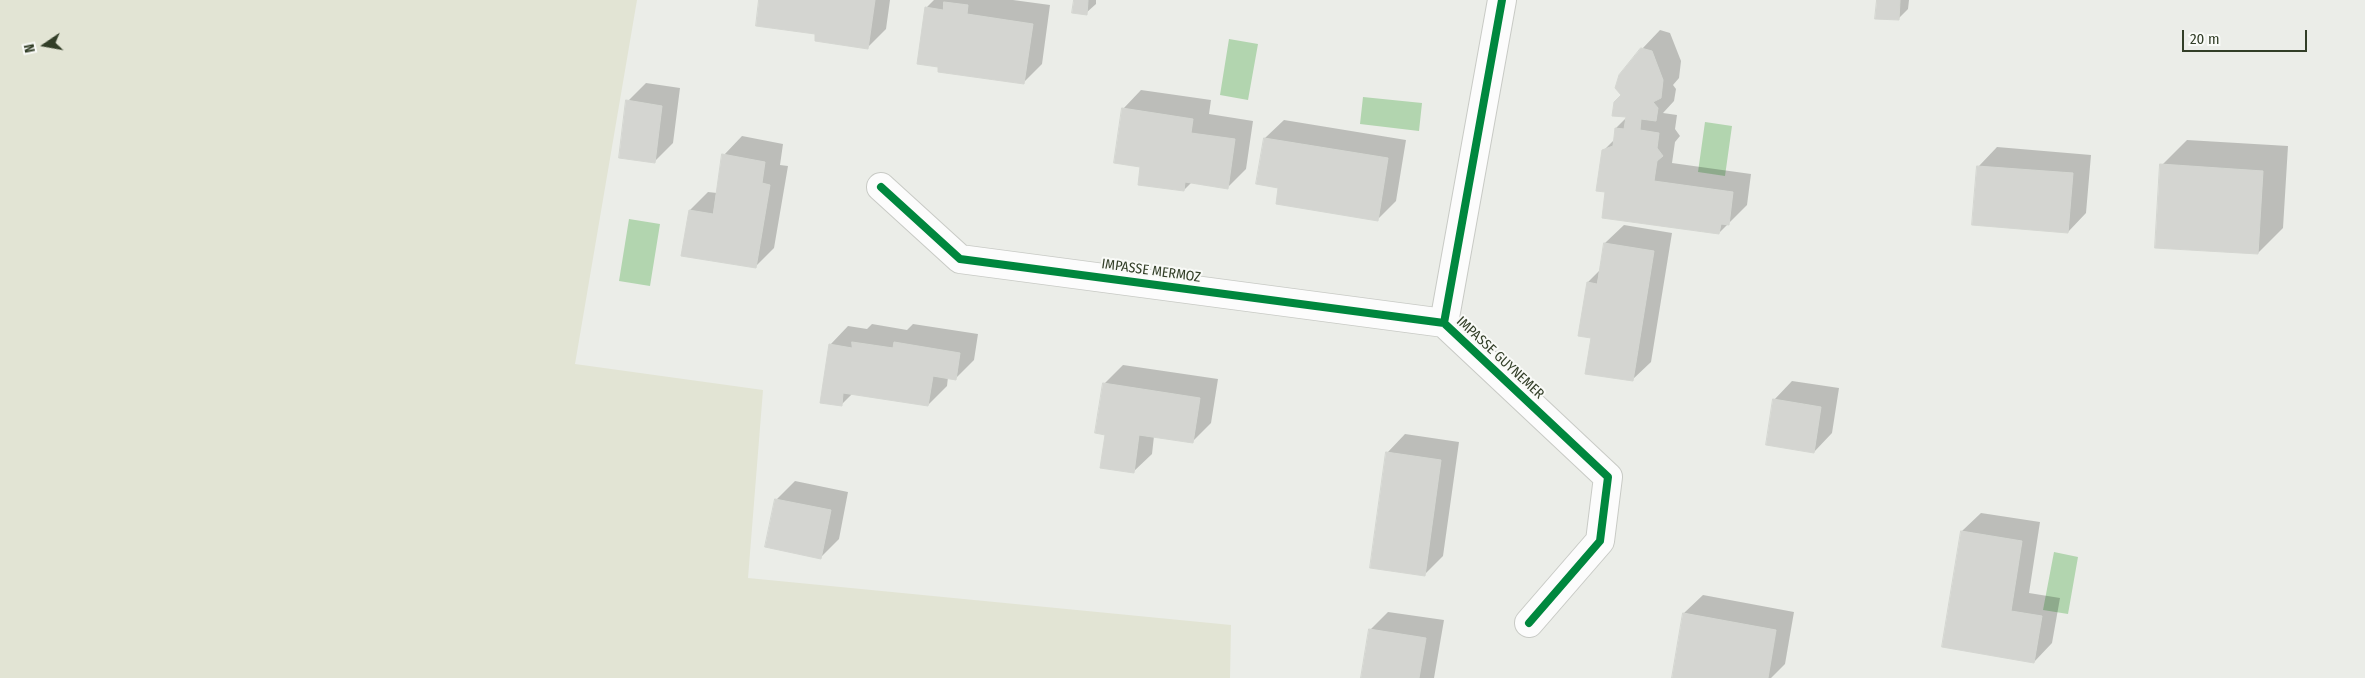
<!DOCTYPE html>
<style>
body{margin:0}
#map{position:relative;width:2365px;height:678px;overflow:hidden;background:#ebede8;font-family:"Fira Sans Condensed",sans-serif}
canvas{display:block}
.north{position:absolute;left:20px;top:20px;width:50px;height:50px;-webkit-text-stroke:4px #f9faf7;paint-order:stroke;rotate:258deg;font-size:14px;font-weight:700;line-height:20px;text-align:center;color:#323e27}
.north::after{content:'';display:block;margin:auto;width:18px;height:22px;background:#323e27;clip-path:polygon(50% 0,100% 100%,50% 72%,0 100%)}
.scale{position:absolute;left:2182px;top:30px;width:125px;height:22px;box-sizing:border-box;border:2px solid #323e27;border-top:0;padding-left:6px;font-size:15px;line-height:18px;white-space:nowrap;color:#323e27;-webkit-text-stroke:4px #f9faf7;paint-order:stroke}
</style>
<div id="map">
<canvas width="2365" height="678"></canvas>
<div class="north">N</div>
<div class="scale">20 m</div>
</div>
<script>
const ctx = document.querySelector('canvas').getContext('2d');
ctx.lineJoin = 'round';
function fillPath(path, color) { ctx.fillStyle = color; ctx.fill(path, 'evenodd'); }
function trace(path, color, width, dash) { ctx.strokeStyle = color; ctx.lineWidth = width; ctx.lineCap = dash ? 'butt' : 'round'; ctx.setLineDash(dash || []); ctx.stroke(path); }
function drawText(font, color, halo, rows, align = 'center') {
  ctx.font = font + ' "Fira Sans Condensed",sans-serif'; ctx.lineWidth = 4; ctx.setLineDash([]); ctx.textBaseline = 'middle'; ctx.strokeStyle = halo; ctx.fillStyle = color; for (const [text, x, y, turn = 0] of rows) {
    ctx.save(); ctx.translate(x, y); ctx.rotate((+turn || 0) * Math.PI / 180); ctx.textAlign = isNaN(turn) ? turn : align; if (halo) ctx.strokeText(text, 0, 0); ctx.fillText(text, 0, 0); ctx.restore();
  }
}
const green = new Path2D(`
 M0,0h637l-62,364 188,26 -15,188 483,47 -1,53h-1230z`);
const water = new Path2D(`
 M1229,39l29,5 -10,56 -28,-5z
 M1363,97l59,6 -3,28 -59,-7z
 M1705,122l27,4 -7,50 -27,-4z
 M629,219l31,5 -10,62 -31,-5z
 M2054,552l24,5 -10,57 -25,-4z`);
const shadow = new Path2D(`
 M761,0h129l-4,29 -18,18 -51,-14z
 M934,0h79l37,5 -8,59 -18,18 -98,-74z
 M1075,0h21v4l-10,9z
 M1878,0h31l-1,9 -10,10z
 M1660,30l10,3 11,28 -2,17 -6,7 3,4 -2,12 -11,12 14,2 -2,14 5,7 -5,6 -3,21 79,11 -4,31 -28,28 -112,-42 -4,-40 12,-12 1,-11 12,-12 -5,-21 19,-46z
 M646,83l34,5 -7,55 -19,19 -26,-61z
 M1141,90l70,10 -2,14 44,7 -7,48 -18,18 -36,-5 -8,8 -42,-24 -19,-57z
 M1284,120l122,20 -10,61 -19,19 -97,-33 -15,-49z
 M742,136l41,8 -3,21 8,1 -14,82 -19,19 -65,-57 18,-18 9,1 7,-38z
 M2187,140l101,6 -5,82 -25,25 -96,-88z
 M1997,147l94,8 -5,58 -18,19 -94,-8 5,-58z
 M1624,225l48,8 -21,129 -19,18 -40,-43 -12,-2 8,-53 12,-12 5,-27z
 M872,324l35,6 6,-6 65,10 -4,26 -18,18 -8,-1 -1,9 -19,19 -75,-12 -12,12 -11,-60 18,-19 19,3z
 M1123,365l95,14 -7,44 -18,18 -39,-5 -2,18 -19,18 -27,-38 -2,-50z
 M1792,381l47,7 -7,45 -18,19 -40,-52z
 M1405,434l54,8 -16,114 -19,19 -37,-122z
 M795,481l53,11 -9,47 -18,18 -45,-57z
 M1981,513l59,9 -11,71 31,5 -8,45 -18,19 -72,-131z
 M1703,595l91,17 -9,52 -14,14h-98l11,-65z
 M1388,612l56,8 -10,58h-72l8,-48z`);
const building = new Path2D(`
 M759,0h116l-7,49 -53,-8v-7l-59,-8z
 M1074,0h14l-1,15 -15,-2z
 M1877,0h23l-1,20 -24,-1z
 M944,2l24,3 -1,9 66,10 -9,60 -86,-12v-5l-21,-3 8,-57 18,3z
 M1641,48l11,3 11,29 -2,18 -8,4 5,6 -2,13 -15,-2 -1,11 19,3 -2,15 6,8 -6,5 -3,20 79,11 -4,33 -8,-1 -2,10 -117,-16 3,-26 -9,-1 6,-41 11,-4 2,-18 9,1 2,-12 -14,-1 2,-14 7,-7 -6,-7 4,-13z
 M626,100l36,6 -7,57 -36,-5z
 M1122,108l71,11 -2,14 44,6 -7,50 -43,-7 -1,9 -46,-6 2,-18 -26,-4z
 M1264,138l124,20 -10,63 -102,-17 2,-16 -22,-4z
 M722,154l43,8 -3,21 8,2 -14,83 -75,-12 8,-46 24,4z
 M2160,164l103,7 -5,83 -103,-6z
 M1977,166l96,7 -5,60 -96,-8z
 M1604,243l50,8 -21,130 -48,-7 6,-36 -13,-2 9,-54 10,2z
 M852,342l41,6 1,-6 66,11 -4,27 -23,-4 -5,30 -85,-13 -1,13 -22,-3 9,-59 23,4z
 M1103,383l97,15 -7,45 -54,-8 -5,38 -34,-5 5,-33 -10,-2z
 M1773,399l48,8 -7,46 -48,-8z
 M1386,452l55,8 -16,116 -55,-8z
 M775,499l56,11 -10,49 -56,-12z
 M1961,531l61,10 -11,70 31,5 -8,47 -92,-16z
 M1683,613l93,17 -8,48h-96z
 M1369,629l57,9 -7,40h-58z`);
const minor = new Path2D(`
 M881,187l79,72 484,64
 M1444,323l164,154 -8,64 -71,82
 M1444,323l58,-323`);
const cycleway = new Path2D(`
 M881,187l79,72 484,64
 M1444,323l164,154 -8,64 -71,82
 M1444,323l58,-323`);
const streetNames = [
 ["IMPASSE MERMOZ",1151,271,8],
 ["IMPASSE GUYNEMER",1500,358,43]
];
fillPath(green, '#e2e4d4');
fillPath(water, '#b2d5af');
fillPath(shadow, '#0003');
fillPath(building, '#d4d5d1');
trace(building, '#d4d6d1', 1);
trace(minor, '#c8cac5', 30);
trace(minor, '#fcfcfc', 28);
trace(cycleway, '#00873e', 8);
drawText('14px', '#323e27', '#f9faf7', streetNames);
</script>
